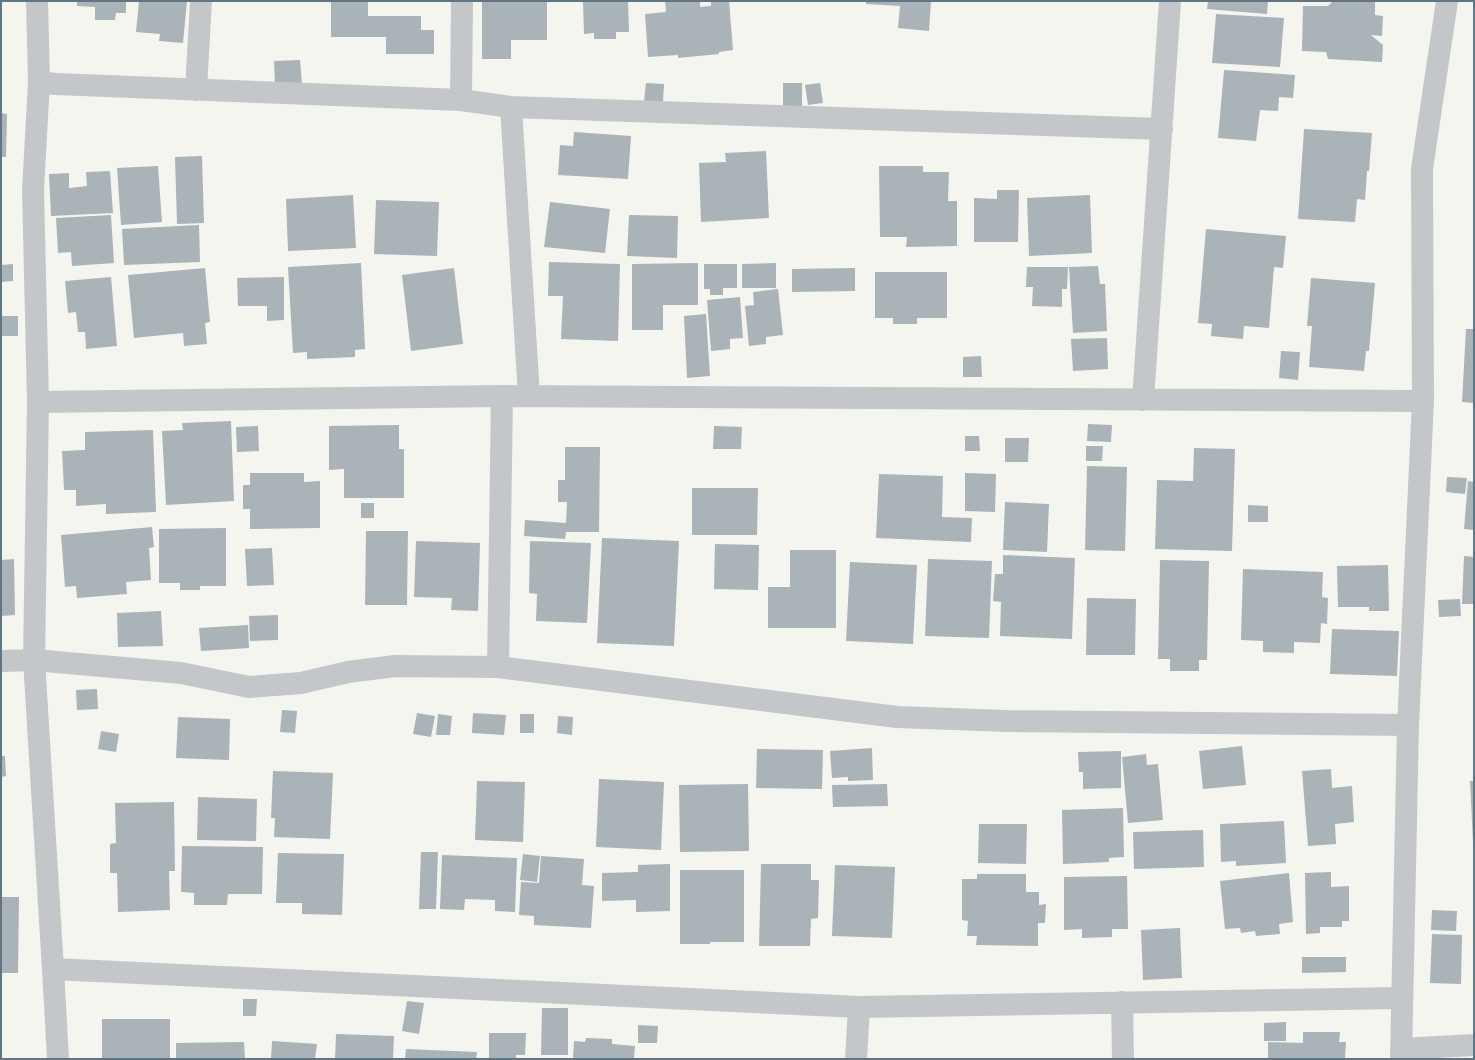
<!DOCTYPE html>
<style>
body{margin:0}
#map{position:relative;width:1475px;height:1060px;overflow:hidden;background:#f5f5f0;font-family:Rubik,sans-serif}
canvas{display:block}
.frame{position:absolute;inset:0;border:2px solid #627583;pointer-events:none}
</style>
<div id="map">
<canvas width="1475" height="1060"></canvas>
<div class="frame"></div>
</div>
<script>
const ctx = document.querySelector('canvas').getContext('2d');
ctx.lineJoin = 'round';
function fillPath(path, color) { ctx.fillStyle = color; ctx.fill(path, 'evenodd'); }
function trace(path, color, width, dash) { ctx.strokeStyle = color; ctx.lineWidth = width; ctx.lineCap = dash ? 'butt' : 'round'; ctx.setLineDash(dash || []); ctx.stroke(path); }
const building = new Path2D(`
 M77,1h49v12h-10l-1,7h-20v-13l-18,-1z
 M139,1h48l-4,42 -24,-2 1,-7 -24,-2z
 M482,1h65v39h-36v19h-29z
 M583,1h45l1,31h-13v7h-22v-6l-10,1z
 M665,1h35v6l11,-1v-5h18l4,49 -14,2v2l-41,4v-3l-30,2 -3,-43 21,-2z
 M866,1h65l-2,30 -31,-3 2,-22 -34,-2z
 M1208,1h60l-1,13 -60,-5z
 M1347,1h28v14l8,1 -1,20 -11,-1 12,10 -1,17 -54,-3 -2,-7 -24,-1 1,-45h25l4,-4z
 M331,2h37v14h53v14h13v24h-48v-17h-55z
 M1216,14l68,4 -4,49 -68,-4z
 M300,60l2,24 -27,1 -1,-24z
 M1224,70l71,5 -2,23 -14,-1 -1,14 -18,-1 -4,31 -38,-3z
 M646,83l18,1 -1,18 -19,-1z
 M783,83h19v23h-19z
 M820,83l3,20 -15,2 -3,-20z
 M1,113l6,1 -1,43h-5z
 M1304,129l68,4 -3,38h-2l-2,29 -8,-1 -2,23 -57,-3z
 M574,132l57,4 -3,43 -70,-4 2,-30 13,1z
 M766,151l3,67 -68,4 -2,-59 27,-1 -1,-9z
 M202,156l2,67 -27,1 -2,-67z
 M158,166l4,56 -41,3 -4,-57z
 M879,166h44v6h26l-1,29h9v45l-51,1 1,-10h-27z
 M110,171l3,42 -62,3 -2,-42 20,-1v15l18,-2 -1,-14z
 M997,190h22l-1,52h-44v-44l23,1z
 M353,195l3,53 -68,3 -2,-52z
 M1090,195l2,58 -63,3 -2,-58z
 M376,200l63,2 -2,54 -63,-2z
 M550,202l60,7 -5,44 -61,-6z
 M111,215l3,48 -42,3 -1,-14 -13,1 -2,-35z
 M629,215l49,1 -1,42 -50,-2z
 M199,225l1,37 -76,3 -2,-36z
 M1206,229l80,7 -3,32 -9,-1 -5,61 -25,-2 -1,13 -32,-3 1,-12 -14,-1z
 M549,262l71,2 -2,77 -57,-2 2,-43h-15z
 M361,263l4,86 -10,1v7l-48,2v-7l-14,1 -5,-86z
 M698,263v42h-35v25h-31v-66z
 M776,263v25h-34v-24z
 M13,264v17l-12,1v-17z
 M704,264h33v24h-14v7h-13v-6h-6z
 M1098,266l2,18h5l2,47 -34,2 -4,-66z
 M1027,267h41l-1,22h-5v18l-30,-1 1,-19h-7z
 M205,268l5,54 -5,1 2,21 -23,2 -1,-13 -49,5 -6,-63z
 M454,268l9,76 -52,7 -9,-76z
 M855,268v23l-63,1v-23z
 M875,272h72v46h-30v6h-24v-6h-18z
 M111,277l6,69 -31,3 -1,-17h-7l-2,-20 -8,1 -3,-32z
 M284,277v43l-17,1v-15h-29l-1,-28z
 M1311,278l64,5 -6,68h-3l-2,20 -55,-4 3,-41h-5z
 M778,289l5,46 -17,2v7l-17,2 -4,-40 9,-1 -1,-13z
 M740,297l3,41 -13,1v10l-19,2 -4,-51z
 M706,314l4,62 -23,2 -3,-62z
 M1,316h17v20h-17z
 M1466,329h8v74l-12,-1z
 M1107,338l1,31 -35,2 -2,-32z
 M1281,351l19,1 -2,28 -19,-2z
 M981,356l1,21h-19v-20z
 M231,421l3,80 -68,4 -4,-74 21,-1 -1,-7z
 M1088,424l24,1 -1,17 -24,-1z
 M399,425v24h5v49h-60v-29l-15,1v-44z
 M258,426l1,25 -22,1 -1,-25z
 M714,426l28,1 -1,22h-28z
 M153,430l3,82 -50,2v-10l-30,2v-16h-12l-2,-39 23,-1v-18z
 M965,436h14l1,15h-15z
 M1005,438h24l-1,24h-23z
 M1086,446h17l-1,15h-16z
 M565,447h35l-1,85h-33l-1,7 -41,-3 1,-16 41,3 1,-21h-9v-22h7z
 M1194,448l41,1 -3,102 -77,-2 2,-69 36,1z
 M1087,466l40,1 -2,84 -40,-1z
 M250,473h54v9l16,-1v47l-70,1v-20h-7v-24h7z
 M965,473l31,1 -1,38 -30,-1z
 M879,474l64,2 -1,41 30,1 -1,24 -95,-4z
 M1447,477l20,1 -2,16 -19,-2z
 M1468,481l6,1v48l-10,-1z
 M692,488h66l-1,47h-65z
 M1005,502l44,2 -2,48 -44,-2z
 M361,503h13v15h-13z
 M1248,505l20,1v16h-20z
 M152,527l2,20 -5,1 2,32 -25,2 1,12 -50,4 -1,-12 -11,1 -4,-52z
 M226,528v58h-26v4h-20v-7h-21v-54z
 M366,531h42l-1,74h-42z
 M602,538l77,3 -5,105 -77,-3z
 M416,541l64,2 -2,68 -27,-1 1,-12 -38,-1z
 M530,541l61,2 -4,80 -51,-2 1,-27 -8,-1z
 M715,544l44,1 -1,45 -44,-1z
 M272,548l2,37 -27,1 -2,-37z
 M790,550h46v78h-68v-41h22z
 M1003,555l72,3 -3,81 -72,-3 1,-34 -8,-1 2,-27h8z
 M1464,556l10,1v47h-12z
 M14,559l1,56 -14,1v-56z
 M928,559l64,2 -3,77 -64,-2z
 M1160,560l49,1 -2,99h-8v11h-29v-12h-12z
 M850,562l67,3 -4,79 -67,-3z
 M1388,565l1,46h-20v-4h-31l-1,-41z
 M1243,569l80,3 -1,25 6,1 -1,26 -6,-1 -1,20 -26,-1v11l-31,-1v-11l-22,-1z
 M1087,598l49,1 -1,56h-49z
 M1460,599l1,17 -22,1 -1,-17z
 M161,611l2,35 -45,1 -1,-34z
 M278,615v25l-28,1 -1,-25z
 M248,625l1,23 -48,3 -2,-23z
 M1332,629l67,2 -2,45 -67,-2z
 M97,689l1,20 -21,1 -1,-20z
 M282,710l15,1 -2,22 -15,-1z
 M417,713l18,3 -4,21 -18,-3z
 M473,713l33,2 -2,20 -32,-2z
 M438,714l14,2 -2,19h-14z
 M520,714h14v19h-14z
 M558,716l15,1 -1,18 -15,-2z
 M178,717l52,2 -1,41 -53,-2z
 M101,731l18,3 -3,18 -18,-3z
 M1242,746l4,39 -43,4 -4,-38z
 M872,748l1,32 -25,1v-4l-16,1 -2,-27z
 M757,749l66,1 -1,39 -66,-1z
 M1121,751v37l-38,1v-17h-4l-1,-20z
 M1146,754l1,11 11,-1 5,56 -35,3 -6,-66z
 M1,756h4l1,20 -5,1z
 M1331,769l1,19 20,-2 2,36 -19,2 1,20 -28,2 -6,-75z
 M273,771l60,2 -3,66 -56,-2 1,-19h-4z
 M599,779l65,3 -3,68 -65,-3z
 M477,781l48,1 -2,60 -48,-2z
 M1470,781h4v62h-1z
 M748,784l1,67 -69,1 -1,-67z
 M887,784l1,22 -55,1 -1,-22z
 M198,797l59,2 -1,42 -59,-1z
 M174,802l1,69h-6l1,39 -52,2 -1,-39h-7v-29l6,-1 -1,-40z
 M1123,808l1,49 -15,1v4l-46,2 -1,-54z
 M1284,821l2,42 -50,3v-5l-15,1 -1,-38z
 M979,824h48l-1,40 -48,-1z
 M1203,830l1,37 -70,2 -1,-37z
 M182,846l81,1 -1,47h-34l-1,11h-33v-12l-13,-1z
 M421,852h17l-2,57h-17z
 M278,853l66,1 -2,61 -40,-1v-11h-26z
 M523,854l17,2 -3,26 -17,-2z
 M442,855l75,3 -2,54 -20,-1v-11l-30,-1 -1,11 -24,-1z
 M541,856l43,3 -2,26 12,1 -3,42 -57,-3v-9l-15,-1 2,-33 18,1z
 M670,864v47l-34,1v-12l-34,1v-28l36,-1v-7z
 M761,864h50v16h8l-1,38 -7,1 -1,27h-51z
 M835,865l60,2 -3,71 -60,-2z
 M680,870h64v72h-34v2h-30z
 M1331,872v15l18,-1v35h-7v6h-22v6l-14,1 -1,-61z
 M1289,873l4,49 -14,2 1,10 -24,2 -1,-5 -14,2 -1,-5 -15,1 -5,-48z
 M977,874h49v18h13v13l7,-1 -1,19h-7v23l-62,-1 1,-9h-10l1,-15 -6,-1v-41h15z
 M1127,876l1,53h-16v8l-30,1v-9l-18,1v-53z
 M1,897h18l-1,76h-17z
 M1432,910l25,1 -1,20 -25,-1z
 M1180,928l2,50 -39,2 -2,-50z
 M1432,934l30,1 -1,49 -31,-1z
 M1302,957h44v15l-44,1z
 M243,999h14l-1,17h-13z
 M407,1001l17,2 -5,31 -17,-3z
 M542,1008h26v47h-27z
 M102,1019h68v40h-68z
 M1286,1022v19h-22v-18z
 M638,1025l20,1 -1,17h-19z
 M1303,1032h37l-1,10h7l-1,17h-77v-17l35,1z
 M489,1033h37l-1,22h-9v4h-27z
 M336,1034l58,2 -1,23h-58z
 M586,1038l26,1v5l23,2 -1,13h-61l1,-18 11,1z
 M272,1041l45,3 -2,15h-44z
 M244,1042l1,17h-69v-16z
 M406,1049l71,3 -1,7h-71z`);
const minor = new Path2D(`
 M37,1l2,81
 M196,90l5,-89
 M461,100l1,-99
 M511,107l18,289
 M1143,400l27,-399
 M38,402l464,-6 921,5
 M1,661l33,-1 147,13 68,14 52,-4 47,-11 47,-6 103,1 399,50 110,4 401,4
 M498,667l4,-271
 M53,969l806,38 542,-9
 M1122,1002l1,57
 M1401,1049l73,-4
 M58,1059l-5,-90 -19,-309 4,-258 -5,-212 6,-108 17,2 405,16 50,7 651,22
 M856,1059l3,-52
 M1401,1059l7,-334 15,-324 -1,-232 25,-168`);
fillPath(building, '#aab3b7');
trace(minor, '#c4c7ca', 22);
</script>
